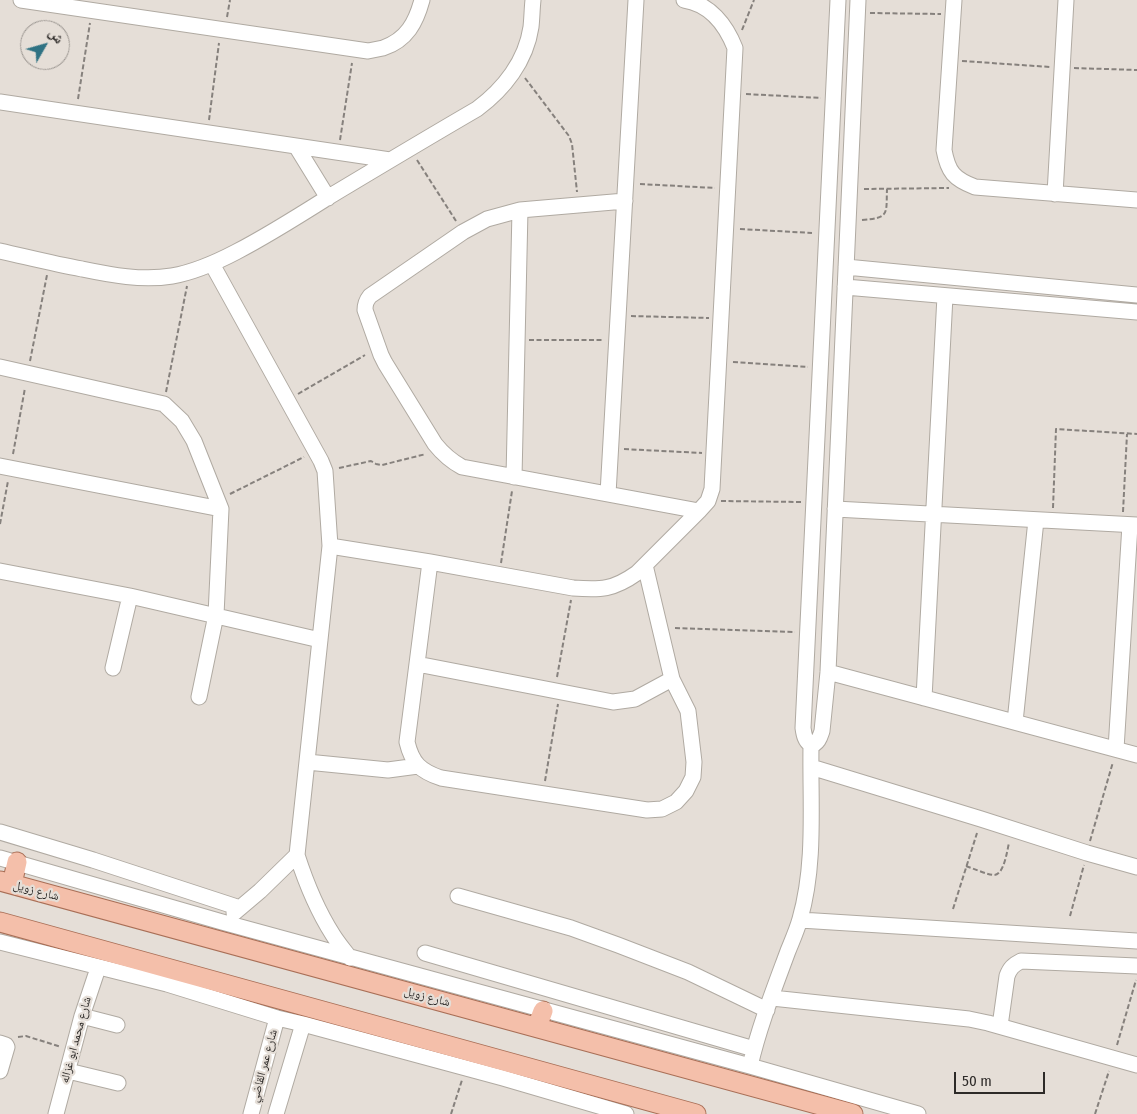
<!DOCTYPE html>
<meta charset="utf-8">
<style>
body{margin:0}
#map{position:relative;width:1137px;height:1114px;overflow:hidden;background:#e5ded7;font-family:"Fira Sans Condensed","Noto Naskh Arabic",sans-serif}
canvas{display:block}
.north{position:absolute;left:20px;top:20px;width:50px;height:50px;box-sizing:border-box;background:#e5ded7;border:1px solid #9b9691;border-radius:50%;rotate:52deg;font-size:14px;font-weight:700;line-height:20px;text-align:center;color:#2d2a28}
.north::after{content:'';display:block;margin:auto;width:18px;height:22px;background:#2f7283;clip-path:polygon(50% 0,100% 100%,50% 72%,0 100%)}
.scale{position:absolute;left:954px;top:1072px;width:91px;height:22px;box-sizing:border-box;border:2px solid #2d2a28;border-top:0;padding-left:6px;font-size:15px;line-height:18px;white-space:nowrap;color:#2d2a28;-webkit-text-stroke:4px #e5ded7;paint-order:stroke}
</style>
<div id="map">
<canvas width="1137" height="1114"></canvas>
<div class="north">ش</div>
<div class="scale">50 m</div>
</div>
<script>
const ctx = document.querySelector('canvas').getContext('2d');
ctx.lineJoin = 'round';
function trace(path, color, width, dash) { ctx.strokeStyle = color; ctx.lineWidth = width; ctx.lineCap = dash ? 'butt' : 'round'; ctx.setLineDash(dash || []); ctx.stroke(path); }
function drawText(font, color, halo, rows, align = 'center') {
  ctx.font = font + ' "Fira Sans Condensed","Noto Naskh Arabic",sans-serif'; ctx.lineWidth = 4.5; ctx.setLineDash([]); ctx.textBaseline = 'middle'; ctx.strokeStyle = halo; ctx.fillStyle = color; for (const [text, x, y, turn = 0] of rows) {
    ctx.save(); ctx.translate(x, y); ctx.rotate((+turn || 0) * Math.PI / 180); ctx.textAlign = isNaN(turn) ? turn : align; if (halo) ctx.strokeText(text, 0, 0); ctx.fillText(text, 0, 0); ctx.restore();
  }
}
const path = new Path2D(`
 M870,13l71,1
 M227,17l3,-17
 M742,30l12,-30
 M962,61l88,6
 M1074,68l63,2
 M525,78l44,58 3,8 5,48
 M746,94l75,4
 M78,99l12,-76
 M209,120l10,-77
 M340,140l12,-77
 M417,160l39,61
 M640,184l75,4
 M864,189l85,-1
 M862,220c28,-2 24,-6 25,-31
 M740,229l72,4
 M631,316l78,2
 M529,340h73
 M30,361l17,-86
 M733,362l75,5
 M166,392l21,-106
 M298,394l67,-39
 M624,449l78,4
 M13,454l12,-66
 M339,468l32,-7 5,3 6,1 44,-11
 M230,494l74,-37
 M721,501l80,1
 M1053,508l3,-79 81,5
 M1123,512l4,-78
 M0,524l8,-43
 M501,563l11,-72
 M675,628l120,4
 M557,677l14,-77
 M545,781l13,-77
 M1090,841l23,-79
 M966,866c6,2 22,9 28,9 10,0 13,-24 15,-32
 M953,909l24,-76
 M1070,916l14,-51
 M18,1037l8,-1 35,11
 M1117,1045l19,-65
 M451,1114l11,-34
 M1095,1114l14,-43`);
const minor = new Path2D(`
 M21,0l347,51c5,-1 10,-2 15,-3 24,-8 33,-26 39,-48
 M954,0l-10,150c4,22 10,29 31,37l162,13
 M0,102l390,58
 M296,146l32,52
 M1055,194l11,-194
 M625,201l-105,9 -33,9 -24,13 -93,64c-4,5 -5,8 -5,14l16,45 4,8 50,81c8,10 16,17 27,23l237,44
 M0,251c27,6 54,13 82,18 29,6 60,12 90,7 23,-4 43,-13 64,-24 31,-16 61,-35 91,-54 50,-30 100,-60 150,-89 27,-20 49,-48 54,-82 1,-9 1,-18 2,-27
 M212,264l109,197 4,10 5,75 -33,309c9,28 20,55 36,80 5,8 11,15 17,23
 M846,267l291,28
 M845,287l292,25
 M0,367l164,37 18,17 12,20 27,68 -5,106 -17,82
 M0,466l221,43
 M514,477l6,-267
 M608,494l28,-494
 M835,509l302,16
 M330,546l100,16 143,26c28,2 40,2 64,-15l62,-62 9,-10 4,-12 23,-441c-9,-23 -25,-44 -51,-48
 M430,562l-23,180c5,21 13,29 34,36l206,32 15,-1 14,-7 10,-11 7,-14 1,-15 -6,-51 -16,-32 -27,-114
 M0,571l130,25 190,44
 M417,664l196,38 22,-3 37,-20
 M113,668l17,-72
 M828,672l309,83
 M924,698l21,-402
 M1015,722l21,-202
 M811,745c7,-1 9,-8 11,-14l6,-59 30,-672
 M1116,749l14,-224
 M307,762l81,8 30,-4
 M811,767l170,52 106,34 50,14
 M0,832l93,28 147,48
 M0,858l222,64 528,144 168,48
 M458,896l113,32 47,17 70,27 79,38
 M234,913l26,-22 37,-36
 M800,920l337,21
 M0,942l167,42 110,34 26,6 200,54 123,36
 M425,953l329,96
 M772,998l197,21 19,4 149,42
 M82,1016l35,9
 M1000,1026l7,-50c3,-8 6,-11 14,-15l116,5
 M0,1043l6,2 1,2 -7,24
 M750,1066c9,-39 24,-77 38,-115 4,-10 9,-21 12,-32 16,-56 10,-116 11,-174 -6,-4 -7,-10 -8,-17l35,-728
 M68,1071l50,12
 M56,1114l26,-98 16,-48
 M251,1114l26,-96
 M276,1114l27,-90`);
const major = new Path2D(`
 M0,881l853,233
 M12,884l5,-22
 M0,922l696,192
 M537,1027l6,-16`);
const streetNames = [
 ["شارع زويل",36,891,15],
 ["شارع زويل",427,997,15],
 ["شارع محمد ابو غزاله",76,1040,-75],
 ["شارع عمر القاضي",264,1066,-75]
];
trace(minor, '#b0aaa2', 17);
trace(major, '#a96f57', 21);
trace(path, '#86817d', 2, [5, 2.5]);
trace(minor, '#fff', 15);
trace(major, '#f4bfaa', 19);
drawText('12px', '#2d2a28', '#e5ded7', streetNames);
</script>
